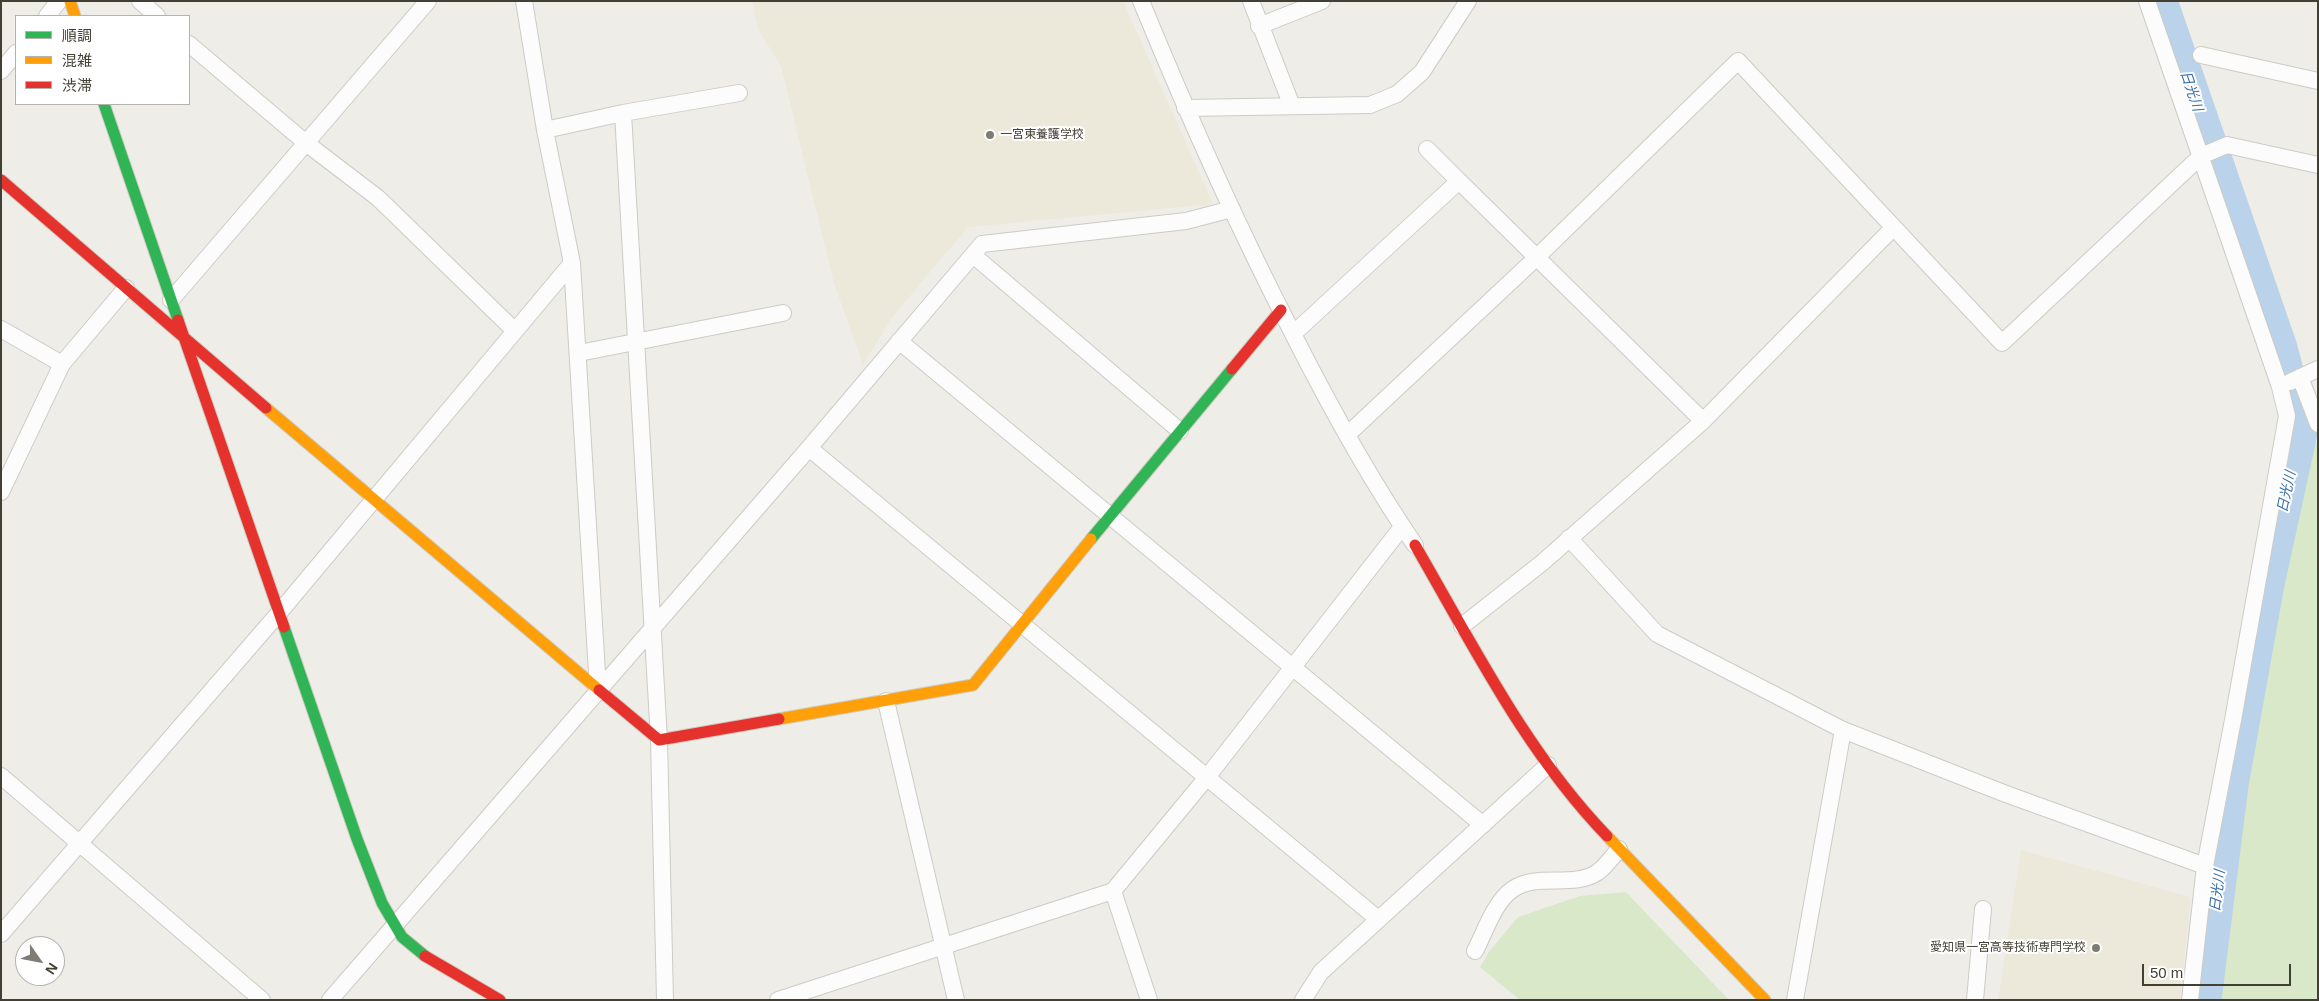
<!DOCTYPE html>
<meta charset="utf-8">
<style>
body{margin:0}
#map{position:relative;width:2319px;height:1001px;overflow:hidden;background:#eeede8;font-family:Helvetica,"Noto Sans JP",sans-serif}
canvas{display:block}
.frame{position:absolute;inset:0;border:2px solid #433f35;pointer-events:none}
.legend{position:absolute;left:15px;top:15px;width:175px;height:90px;box-sizing:border-box;background:#fff;border:1px solid #b4b2ae;margin:0;padding:6px 9px;list-style:none;font-size:15px;color:#433f35}
.legend li{display:flex;align-items:center;gap:10px;height:25px}
.legend b{width:25px;border:1px solid #b4b2ae}
.north{position:absolute;left:15px;top:936px;width:50px;height:50px;box-sizing:border-box;background:#fff;border:1px solid #b4b2ae;border-radius:50%;rotate:123deg;font-size:14px;font-weight:700;line-height:20px;text-align:center;color:#433f35}
.north::after{content:'';display:block;margin:auto;width:18px;height:22px;background:#7f7c74;clip-path:polygon(50% 0,100% 100%,50% 72%,0 100%)}
.scale{position:absolute;left:2142px;top:964px;width:149px;height:22px;box-sizing:border-box;border:2px solid #433f35;border-top:0;padding-left:6px;font-size:15px;line-height:18px;white-space:nowrap;color:#433f35;-webkit-text-stroke:4px #fff;paint-order:stroke}
</style>
<div id="map">
<canvas width="2319" height="1001"></canvas>
<div class="frame"></div>
<ul class="legend">
<li><b style="height:6px;background:#30b455"></b>順調</li>
<li><b style="height:6px;background:#ff9f0a"></b>混雑</li>
<li><b style="height:6px;background:#e5322d"></b>渋滞</li>
</ul>
<div class="north">N</div>
<div class="scale">50 m</div>
</div>
<script>
const ctx = document.querySelector('canvas').getContext('2d');
ctx.lineJoin = 'round';
function fillPath(path, color) { ctx.fillStyle = color; ctx.fill(path, 'evenodd'); }
function trace(path, color, width, dash) { ctx.strokeStyle = color; ctx.lineWidth = width; ctx.lineCap = dash ? 'butt' : 'round'; ctx.setLineDash(dash || []); ctx.stroke(path); }
function drawText(font, color, halo, rows, align = 'center') {
  ctx.font = font + ' Helvetica,"Noto Sans JP",sans-serif'; ctx.lineWidth = 4; ctx.setLineDash([]); ctx.textBaseline = 'middle'; ctx.strokeStyle = halo; ctx.fillStyle = color; for (const [text, x, y, turn = 0] of rows) {
    ctx.save(); ctx.translate(x, y); ctx.rotate((+turn || 0) * Math.PI / 180); ctx.textAlign = isNaN(turn) ? turn : align; if (halo) ctx.strokeText(text, 0, 0); ctx.fillText(text, 0, 0); ctx.restore();
  }
}
const education = new Path2D(`
 M752,1h371l90,203 -245,23 -75,89 -30,49 -29,-82 -53,-217 -23,-37z
 M2021,850l170,47 -11,103h-182z`);
const green = new Path2D(`
 M2306,438l12,5v557h-111l9,-90 32,-215z
 M1626,892l103,108h-209l-40,-33 9,-15 29,-35 62,-21z`);
const river = new Path2D(`
 M2160,1l120,347 21,80 -34,156 -36,201 -27,215`);
const street = new Path2D(`
 M140,1l17,15
 M524,1l21,129 27,133 26,426
 M1141,1c46,112 95,223 151,331 37,73 76,145 123,213
 M1251,1l41,105
 M2147,1l133,386 7,29 -54,304 -28,146 -15,134
 M47,16l12,-15
 M1259,26l63,-25
 M189,44l117,99 72,55 137,133
 M2201,55l117,26
 M1,71l15,-18
 M1185,108l185,-3 27,-11 25,-22 46,-71
 M623,113l36,627 6,260
 M545,130l78,-17 116,-20
 M1427,149l32,32
 M973,255l207,176
 M171,300l257,-299
 M1,329l61,35
 M1293,334l166,-153 244,240
 M899,341l584,484
 M579,353l204,-40
 M2300,377l18,47
 M2290,382l28,-13
 M1347,435l189,-177 202,-197 264,282 199,-187 26,-11 91,20
 M809,448l569,471
 M1,492l61,-128 64,-76
 M1569,538l88,96 186,96 163,64 199,72
 M1462,626l81,-64 160,-141 190,-193
 M886,701l70,299
 M1,776l261,224
 M1,934l277,-320 294,-351
 M1475,951c10,-19 19,-49 38,-62 25,-17 60,0 85,-17 8,-6 15,-16 21,-23
 M330,1000l479,-552 173,-204 204,-23 46,-12
 M778,1000l335,-109
 M1149,1000l-36,-109 95,-115 194,-249
 M1303,1000l18,-28 227,-207
 M1795,1000l48,-270
 M1975,1000l8,-91`);
const fast = new Path2D(`
 M104,104l74,216
 M1091,539l141,-170
 M284,627l73,212 25,64 20,34 23,19`);
const slow = new Path2D(`
 M70,1l5,15
 M266,408l333,282
 M779,719l194,-34 118,-146
 M1607,836l158,164`);
const jam = new Path2D(`
 M1,180l265,228
 M178,320l106,307
 M1232,369l49,-59
 M1415,545c58,100 111,207 192,291
 M599,690l60,50 120,-21
 M425,956l75,44`);
const markers = [
 [990,135,5,"#7f7c74"],
 [2096,948,5,"#7f7c74"]
];
const poiNames = [
 ["一宮東養護学校",1000,135],
 ["愛知県一宮高等技術専門学校",2086,948,"right"]
];
const waterNames = [
 ["日光川",2191,91,71],
 ["日光川",2287,492,-78],
 ["日光川",2218,891,-83]
];
fillPath(education, '#ece8da');
fillPath(green, '#d9e8c9');
trace(river, '#bad3ea', 35);
trace(street, '#cccbc5', 18);
trace(fast, '#cdcabf', 13);
trace(slow, '#cdcabf', 13);
trace(jam, '#cdcabf', 13);
trace(street, '#fcfcfc', 16);
trace(fast, '#30b455', 11);
trace(slow, '#ff9f0a', 11);
trace(jam, '#e5322d', 11);
for (const [x, y, r, color] of markers) { const dot = new Path2D(); dot.arc(x, y, r, 0, 2 * Math.PI); ctx.fillStyle = color; ctx.fill(dot); trace(dot, '#fff', 2); }
drawText('12px', '#433f35', '#fff', poiNames, 'left');
drawText('italic 14px', '#356ea8', '#fff', waterNames);
</script>
